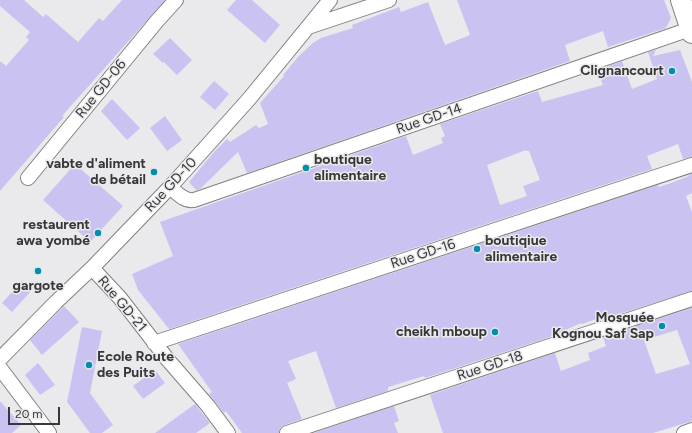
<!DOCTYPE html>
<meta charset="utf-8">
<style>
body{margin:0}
#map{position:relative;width:692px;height:433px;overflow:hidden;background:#eae9ec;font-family:Figtree,sans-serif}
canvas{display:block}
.scale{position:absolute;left:8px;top:407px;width:52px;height:18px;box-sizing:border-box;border:2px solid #383839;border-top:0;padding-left:5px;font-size:12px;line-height:14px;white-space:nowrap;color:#383839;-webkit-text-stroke:3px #eae9ec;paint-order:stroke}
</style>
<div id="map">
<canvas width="692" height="433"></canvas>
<div class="scale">20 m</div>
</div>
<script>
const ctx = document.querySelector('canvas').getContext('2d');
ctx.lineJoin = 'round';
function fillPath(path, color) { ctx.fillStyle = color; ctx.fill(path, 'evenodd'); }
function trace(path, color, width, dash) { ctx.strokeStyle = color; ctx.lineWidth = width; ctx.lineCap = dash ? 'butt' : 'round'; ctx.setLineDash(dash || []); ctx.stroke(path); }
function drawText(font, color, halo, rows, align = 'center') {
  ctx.font = font + ' Figtree,sans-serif'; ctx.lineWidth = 3; ctx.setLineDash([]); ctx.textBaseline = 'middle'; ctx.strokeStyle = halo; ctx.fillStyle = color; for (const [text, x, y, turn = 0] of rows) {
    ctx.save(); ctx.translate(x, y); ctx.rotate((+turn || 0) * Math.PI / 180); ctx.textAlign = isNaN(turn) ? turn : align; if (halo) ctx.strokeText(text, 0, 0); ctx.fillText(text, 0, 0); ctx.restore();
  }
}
const building = new Path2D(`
 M0,0h24l19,17 3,-3 32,28 21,-24 4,3 19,-21h43l-103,116 2,1 -64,74v-130l6,5 23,-26 -3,-3 4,-5 -30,-26z
 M236,0h16l28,25 -15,18 -38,-33z
 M457,0h207l7,18 -5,10 -58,19 -5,-16 -38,14 5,16 -323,112 -9,-21 -38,37 -4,1 -7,-8 25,-30 13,-13 3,3 26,-17 3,3 9,-4 -8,-21 24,-27 -1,-1 15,-18 15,-14 8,-5 32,-10 -1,-3 47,-18 2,5 27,-10 17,43 25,-10z
 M170,38l22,22 -15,15 -13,-13 -1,1 -10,-9z
 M656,50l-3,6 27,-6 12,32v75l-9,2 -5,-15 -31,12 5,13 -483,160 -31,-39 -6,-16 41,-18 -13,-34 246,-86 7,19 30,-12 -2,-5 4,-2 -5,-12 98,-33 4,11 61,-17 -6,-15 25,-9 10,28 25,-10 -9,-27zM526,150v1h3l11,29 -17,6 4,10 -27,9 -13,-40z
 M214,81l15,13 -14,16 -15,-13z
 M112,99l28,29 -13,12 -26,-29z
 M165,116l17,24 -15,11 -17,-23z
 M75,164l48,42 -33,36 -47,-42z
 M692,174v19l-6,3 6,16v79l-95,30 -1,-2 -14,5 -1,-1 -31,14 -125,41 -1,-2 -36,11v4l-52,17 -20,-57 -28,10 8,18 -9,4 15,36 -18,6 -4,3 -1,5h-37l-16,-22 -2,2 -15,-19 3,-2 -34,-48 480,-159 1,2 12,-4 18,-7v-1z
 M22,281l10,9 -20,22 -10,-9z
 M64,306l15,16 -37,33 -12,-15z
 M692,308v113l-39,12h-210l-13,-38 125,-42 6,18 29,-11 -2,-7 18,-7 -3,-9zM677,330l13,34 -34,10 -12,-34z
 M82,327l20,4 -12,62 23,32 -11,8h-12l-23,-31z
 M38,363l17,22 -15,10 -15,-20z
 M155,370l10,13 -22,16 -10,-13z
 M0,401l21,24 -9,8h-12z
 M195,404l15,19 -14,10h-41z
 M394,406l5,15 -5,2 4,10h-84z`);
const minor = new Path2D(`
 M308,27l81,-27
 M28,178l129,-157 19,-21
 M170,187c7,6 15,15 24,13l496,-171
 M92,268l28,30 48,62 40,46 20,27
 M154,343l538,-178
 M0,359l56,-57 36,-34 78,-81 79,-88 81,-99
 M0,368l49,65
 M287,433l405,-134
 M684,433l8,-3`);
const secondary = new Path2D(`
 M681,0l11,33`);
const markers = [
 [672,71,4,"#018fab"],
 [306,168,4,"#018fab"],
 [154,172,4,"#018fab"],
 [98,233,4,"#018fab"],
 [477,249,4,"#018fab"],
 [38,271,4,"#018fab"],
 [662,326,4,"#018fab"],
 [495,332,4,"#018fab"],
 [89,365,4,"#018fab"]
];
const poiNames = [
 ["Clignancourt",664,71],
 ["boutique",314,160,"left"],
 ["alimentaire",314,176,"left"],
 ["vabte d'aliment",146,164],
 ["de bétail",146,180],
 ["restaurent",90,225],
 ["awa yombé",90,241],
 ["boutiqiue",485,241,"left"],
 ["alimentaire",485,257,"left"],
 ["gargote",38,286,"center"],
 ["Mosquée",654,318],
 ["Kognou Saf Sap",654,334],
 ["cheikh mboup",487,332],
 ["Ecole Route",97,357,"left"],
 ["des Puits",97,373,"left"]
];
const streetNames = [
 ["Rue GD-06",101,89,-51],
 ["Rue GD-14",429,119,-19],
 ["Rue GD-10",171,185,-47],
 ["Rue GD-16",423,254,-18],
 ["Rue GD-21",122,304,50],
 ["Rue GD-18",490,366,-18]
];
fillPath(building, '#cac2f1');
trace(minor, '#818082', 16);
trace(secondary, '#818082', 22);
trace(minor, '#fff', 14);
trace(secondary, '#fff', 20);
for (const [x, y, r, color] of markers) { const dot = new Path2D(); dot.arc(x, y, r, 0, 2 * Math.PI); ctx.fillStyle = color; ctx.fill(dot); trace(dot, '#eae9ec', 1.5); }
drawText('bold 14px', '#383839', '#eae9ec', poiNames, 'right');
drawText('14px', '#383839', '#eae9ec', streetNames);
</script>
